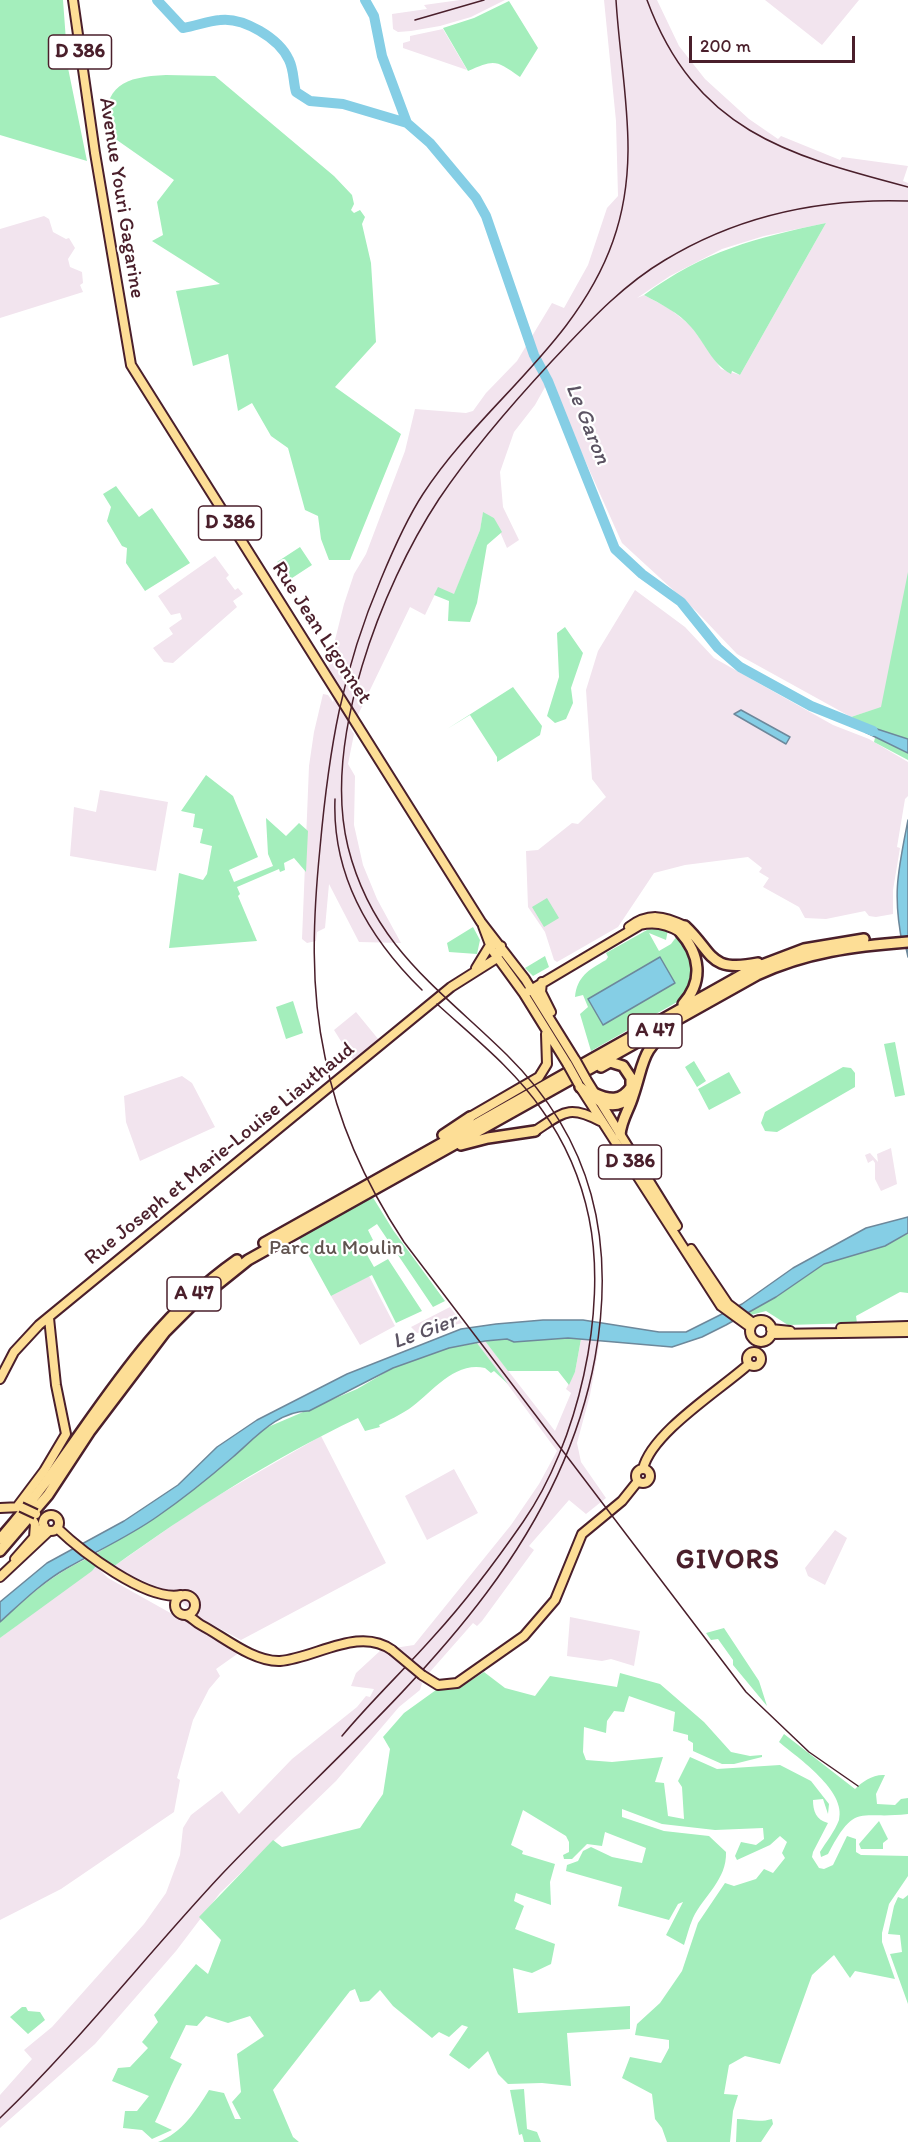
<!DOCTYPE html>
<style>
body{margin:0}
#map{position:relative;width:908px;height:2142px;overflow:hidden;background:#fff;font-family:Itim,sans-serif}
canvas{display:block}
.scale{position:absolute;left:689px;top:36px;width:166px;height:27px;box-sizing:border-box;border:3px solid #4a1f2b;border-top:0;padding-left:8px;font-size:18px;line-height:21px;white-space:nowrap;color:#4a1f2b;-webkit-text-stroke:4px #fff;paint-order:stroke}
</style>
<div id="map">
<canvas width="908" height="2142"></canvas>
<div class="scale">200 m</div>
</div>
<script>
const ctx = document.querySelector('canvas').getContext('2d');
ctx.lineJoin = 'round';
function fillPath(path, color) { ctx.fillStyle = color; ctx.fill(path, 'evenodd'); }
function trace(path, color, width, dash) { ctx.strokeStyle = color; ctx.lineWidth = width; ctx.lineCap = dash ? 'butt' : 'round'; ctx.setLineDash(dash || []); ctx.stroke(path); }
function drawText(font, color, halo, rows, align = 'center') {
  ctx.font = font + ' Itim,sans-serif'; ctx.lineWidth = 4.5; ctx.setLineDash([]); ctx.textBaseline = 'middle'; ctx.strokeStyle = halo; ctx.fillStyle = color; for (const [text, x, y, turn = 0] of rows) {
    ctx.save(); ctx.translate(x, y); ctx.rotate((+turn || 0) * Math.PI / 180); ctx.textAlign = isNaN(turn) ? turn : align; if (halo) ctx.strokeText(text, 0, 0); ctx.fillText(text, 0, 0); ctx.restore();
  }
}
const built = new Path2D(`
 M460,0h45l-34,17 -31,9 -29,5 -13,1 -5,-3 -1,-15 35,-5 -3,-4z
 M604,0h53l22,46 26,33 44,40 29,20 3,-3 59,24 2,-3 66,9 -5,15 5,2v403l-22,120 -35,11 -114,-63 -41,-43 -74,-68 -73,-163 -14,25 -21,27 -14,40 3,35 16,33 -12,8 -13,-30 -11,-5 -3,17 -26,65 -16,-7 -13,27 -15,-8 -54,112 -5,-7 -3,13 6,9 -6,30 7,12 -1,49 9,40 14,34 24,44 -42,-1 -30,-58 -4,44 -8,4 -1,9 -9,2 -5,-4 7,-173 5,-34 9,-38 5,1 5,7 4,-14 -10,-16 17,-68 10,-30 12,-20 39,-103 10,-42 51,4 7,-2 13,-18 31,-32 35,-58 12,5 24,-43 19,-57 11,-12 -2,-75zM826,223l-86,152 -19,-6 -30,-43 -21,-17 -26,-14 -7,3 33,-22 52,-27 42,-13z
 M765,0h94l-37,45z
 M443,29l24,41 -64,-22v-5l7,-2v-5z
 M44,216l5,3 4,13 13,7 3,-1 6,10 -7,11 2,8 12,5 1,11 -3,2 3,7 -83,26v-89z
 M215,556l14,19 -3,3 9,12 3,-2 5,6 -10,7 4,6 -64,56 -9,-1 -11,-14 20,-14 -4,-6 13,-9 -2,-6 -9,2 -13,-19z
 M635,590l50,37 29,31 119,67 36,14 39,23v34l-3,3 -8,48 3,1 -7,42v24l-17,3 -7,-1 -4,-5 -39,8 -21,-1 -6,-11 -36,-20 6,-9 -10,-6 3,-4 -14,-11 -63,8 -31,8 -36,54 -61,35 -3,-2 -9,-28 -17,-25 -2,-56 12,-1 34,-27 6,1 28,-27 -14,-18 -6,-89 12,-39z
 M100,790l68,12 -12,69 -86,-15 4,-49 22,5z
 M356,1012l23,28 -25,22 -20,-32z
 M182,1076l10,7 23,44 -75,34 -14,-39 -2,-26z
 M891,1148l6,36 -16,7 -6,-12v-16l-2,-3 -5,3 -3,-8 5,-2 8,9 -1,-8z
 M369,1276l26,50 -35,19 -29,-49z
 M450,1307l12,16 -38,10h-7l-6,-6z
 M581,1339l19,1 -10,55 -13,48 4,19 25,36 -20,16 -17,-14 -40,46 5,4 -52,71 -5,5 -4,-3 -44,50 -10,6 3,4 -2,7 -21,17 -63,74 -116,112 -44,58 -81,93 -95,84v-33l32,-36 -8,-9 28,-23 92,-103 22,-31 14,-38 3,-27 8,-13 31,-24 17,23 53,-55 65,-52 9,-11 4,1 4,-8 -23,-3 5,-13 25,-23 33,-5 97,-120 28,-41 18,-33 -80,-108 8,-2 70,90 16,-38 -5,-4 9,-17z
 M321,1436l65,127 -145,77 -39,-21 -32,-26 -57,-26 87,-61z
 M454,1469l24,44 -51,27 -22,-44z
 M835,1530l12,8 -22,47 -17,-9 -3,-8z
 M96,1566l12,12 132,74 -24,17 4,7 -11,13 -16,31 -16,58 3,2 -6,32 -113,77 -61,31v-282z
 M570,1617l70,14 -6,35 -23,-7 -9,2 -35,-5z`);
const green = new Path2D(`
 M0,0h63l5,68 19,93 -87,-26z
 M509,1l29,47 -18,29c-24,-17 -25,-18 -52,-6l-25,-43 31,-10z
 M166,75l49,1 119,100 18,19 2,9 -3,6 3,3 6,-3 5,7 -3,7 9,39 5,79 -41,45 66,47 -51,126h-21l-8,-21 -3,-23 -13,-6 -17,-62 -17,-12 -19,-33 -14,8 -10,-57 -35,12 -17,-75 44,-7 -68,-43 11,-6 -6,-33 17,-22 -70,-49c1,-46 19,-54 62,-56z
 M826,223l-86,152 -8,-4 -1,3c-19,-10 -26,-31 -40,-47 -12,-14 -30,-23 -47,-32 60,-44 111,-57 182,-72z
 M116,486l23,31 13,-9 38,55 -45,28 -19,-28 1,-15 -5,-2 -15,-25 4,-14 -8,-13z
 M483,512l11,6 8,14 -15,13 -10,58 -7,19 -22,-1 1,-20 -15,-6 4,-8 16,7 26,-64z
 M300,547l12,18 -23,15 -12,-18z
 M908,572v188l-34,-18 3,-13 -26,-12 30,-10z
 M565,627l18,26 -12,35 2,15 -7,16 -11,4 -8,-7 12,-39 -2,-44z
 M513,687l29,39 -2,9 -43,27v-5l-27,-42 -23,14z
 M206,775l27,21 25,61 -29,13 5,12 39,-16 -5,-12 -2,-36 20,18 13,-13 9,8 -2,41 -12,-14 -10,5 1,7 -5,2 -1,-3 -42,18 3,7 -2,2 19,45 -88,7 10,-75 24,7 4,-6 5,-28 -12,-3 3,-14 -10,-2 2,-13 -14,-3z
 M547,898l12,20 -15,9 -12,-20z
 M473,927l7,13 -3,14 -28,-2 -2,-9z
 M654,928l14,2 -2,10 -17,-7 10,18 12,-7 6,-8c18,18 22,49 0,66l-86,49 -11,-37 8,-7 -5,-12 -8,2c2,-20 13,-27 31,-37l2,-3 -2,-4 41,-23z
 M545,956l4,11 -16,9 -8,-8z
 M293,1001l10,32 -17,6 -10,-32z
 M895,1042l10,53 -10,2 -11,-53z
 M694,1061l12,20 -9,6 -12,-20z
 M843,1067l8,1 4,5v14l-78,45 -12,-1 -4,-8 4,-11z
 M729,1072l12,21 -32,17 -11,-21z
 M372,1196l21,34 52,71 -12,6 -56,-83 -9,6 5,10 -11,6 12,21 14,-8 34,52 -26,12 -24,-48 -41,21 -32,-58z
 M908,1233v60l-8,-1 -44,24 1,7 -69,2 -22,-14 -15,4 -4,-2 29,-16 48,-33 61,-18z
 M568,1338l13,1 -6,33 -6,13 -11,-14h-50l-23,-30 22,-2 7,3z
 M477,1343l31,41 -14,-13 -3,2 -6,-5c-32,-7 -54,26 -76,41 -9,6 -20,11 -30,16l1,2 -15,4 -7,-13c-87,41 -167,93 -245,149l-17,-13 110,-75 55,-49 96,-41 36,-21 56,-20z
 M86,1559l10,7 -4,5 -92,67v-16c27,-25 53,-48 86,-63z
 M724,1628l35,53 8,25 -34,-41v-5l-15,-21 -7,1 -5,-7z
 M484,1672l21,16 30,8 15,-20 67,11 3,-14 40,11 44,38 27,30 19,4 12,-1v2l-28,7h-12l-29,-13v-8l-5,-3v-5l-15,-4 2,-19 -46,-16 -5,16 -10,-1 -7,10 -1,12 -22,-6 -1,25 3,8 26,2 51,-5 -8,25 9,1 4,33 16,3 -2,-32 -4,-6 12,-24 27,12 63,-4 31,16 18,23 -1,10 -5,-15 -10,1c0,11 3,20 15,23l-15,29 -1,5 7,11 5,1 9,-4 14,-29 9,3v13l5,3 47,1v20l-19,28 -7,29v9l13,37 -40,-8 -5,7 -16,-23 -22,20 -32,89 -35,-8 -16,9 -5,29 14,1 -5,16 -3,31h-63l-5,-14 -7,-9 -3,-25 -30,-16 8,-21 31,6 8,-15v-8l-34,-5 2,-11 23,-21 22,-32 16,-48 27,-40 9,3 22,-7 8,-10 9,4 12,-15 -3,-5 5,-11 -7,-6 -10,9 -33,15 -2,-4 6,-14 15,3 8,-6 -1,-11 -48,2 -53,-6 -40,-15v8l42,14 45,5 17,16c1,28 -22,43 -33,66 -4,9 -6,18 -9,27l-18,-10 17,-33 -5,2 -9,16 -51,-14 4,-19 -56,-16 1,-6 11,-4 5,-10 8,-4 21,10 30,6 4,-15 -41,-16 -3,14 -15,-2 -15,15h-8l-1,-4 6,-3v-10l-3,-6 -43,-26 -12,35 12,6 -1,3 33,10 -5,18 1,23 -35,-12 -2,8 10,5 -9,23 40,15 -4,20 -19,9 -19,-5 5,45 112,-7v23l-63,4 4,53 -29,-3 -34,1 -10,-10 -10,-23 -19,18 -20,-14 19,-28 -6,-2 -13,12 -10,-5 -7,6 -39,-32 -13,-16 -11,11 -9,1 -5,-13 -5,2 -77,99 20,47 6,5h-141c24,-9 38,-31 51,-52l15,3 11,26h6l-9,-17 9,-10 -4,-38 27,-18 -14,-20 -22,7 -22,-7 -9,10 -11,-1 -16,33 12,6c-11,20 -17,38 -27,58l17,8 -20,9 -10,-9 -19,-2 2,-17h12l12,-15 -37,-15 6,-13 12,-1 18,-19 -6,-6 16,-20 -4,-7 42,-51 12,10 13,-34 -22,-23 74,-77 9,7 78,-19 23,-34 7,-45 -7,-12 21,-24 32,-23 22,-1z
 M784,1734l71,55c7,-7 18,-15 30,-14l-9,19 1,10 18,1 6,-6 7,-1v16c-50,6 -52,-13 -80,40l-7,3 -1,-5c6,-10 15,-21 19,-32 8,-29 -41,-62 -60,-78z
 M879,1821l9,18 -5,4v6h-22l-2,-5z
 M908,1895v109l-18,-50 12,-2 -2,-17 -12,-1 6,-28 4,-9 5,2z
 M22,2007h4l2,4 12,1 5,8 -17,14 -18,-17z
 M524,2089l3,40 10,3 4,10h-17l-2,-8 -3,1 -9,-45z
 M737,2119c13,0 21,4 35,0l1,5 -12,18h-25z`);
const water = new Path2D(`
 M741,710l49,27 -4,7 -52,-30z
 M862,727l12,1 34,11v14l-43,-21z
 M908,820v137l-2,-9 -3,-1c-11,-52 -5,-76 5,-127z
 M660,957l15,26 -72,42 -15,-26z
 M908,1217v16l-23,13 -61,18 -48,33 -50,28 -24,12 -30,10 -104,-9 -54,4 -7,-3 -22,2 -36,7 -56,20 -84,43c-30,-1 -54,27 -76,46 -23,20 -49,41 -75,59 -28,20 -61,35 -91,52 -25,14 -46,35 -67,54v-20l47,-39 77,-42 54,-36 39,-38 40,-27 90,-46 114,-45 35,-5 47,-4h40l76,12h27l56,-28 51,-36 73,-40z`);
const river = new Path2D(`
 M157,0l26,28c13,-2 24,-7 37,-8 23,-3 59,18 69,40 5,10 4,21 7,32l14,9 33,3 64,19
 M365,0l9,16 8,40 25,67 23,20 46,55 10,18 48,139 14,26 67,168 27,25 39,28 37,46 22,19 71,39 62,25`);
const major = new Path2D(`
 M73,0l22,153 36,212 350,557 44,57 51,82
 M483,926l9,24 32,44 44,71
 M629,927c20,-15 35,-11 56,-1
 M476,968l14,-23h3
 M542,982l-1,10 10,20
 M524,994l116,-69c15,-4 27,-1 40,7
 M586,1079l91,147
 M582,1090l139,216 29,21
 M470,1117l69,-40 8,-13 -1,-30
 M535,1131c28,-18 33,-27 65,-10
 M691,1249l37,55 25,19
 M750 1331a11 11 0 1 1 22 0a11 11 0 1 1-22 0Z
 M841,1328l67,-2
 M771,1329l19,2
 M771,1334l137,-2
 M747 1359a7 7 0 1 1 14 0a7 7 0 1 1-14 0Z
 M0,1379l14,-27 25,-27 412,-338 46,-29 4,-12
 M636 1476a7 7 0 1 1 14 0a7 7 0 1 1-14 0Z
 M643,1469c8,-36 77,-79 106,-105
 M17,1507l27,-36 22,-37 -10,-49 -7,-67
 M0,1508l21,-1
 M43 1523a8 8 0 1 1 16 0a8 8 0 1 1-16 0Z
 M32,1519l3,5 -1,13
 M57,1528c24,23 90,74 124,67
 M15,1559l29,-33
 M0,1577l49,-46
 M175 1605a10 10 0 1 1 20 0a10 10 0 1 1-20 0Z
 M186,1615c6,2 9,7 15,10 23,12 52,37 79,36 36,-3 79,-35 112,-11
 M422,1675l16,10 19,-2 67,-47 31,-36 27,-66 40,-33 16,-20`);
const highway = new Path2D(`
 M685,926c29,27 23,47 73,37
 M680,932c20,22 24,49 3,72
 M580,1087c16,13 32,27 50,10
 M594,1093c15,7 27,9 37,-6v-9l-8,-12 -13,-4 -9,5
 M443,1135l27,-18
 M620,1135c1,-15 9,-25 13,-39 12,-35 7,-46 41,-70
 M461,1145l27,-7 47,-7
 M264,1243l490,-275 50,-19 60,-10
 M0,1539c84,-95 129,-203 237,-279
 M0,1551l48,-56 42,-64 75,-99 27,-27 56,-45 509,-285c49,-23 98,-29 151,-33`);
const rail = new Path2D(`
 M616,0c5,83 26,160 -3,241 -36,103 -132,164 -190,253 -17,26 -30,56 -42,85 -39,92 -52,169 -61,269 -7,70 -10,140 5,209 13,67 42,129 79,185l342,450 63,60 49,34
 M647,0c48,130 139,155 261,187
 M415,20l69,-20
 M335,799c-3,75 34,139 87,191
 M342,1736c29,-35 62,-66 92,-100 32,-35 62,-75 89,-114 55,-79 85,-211 66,-304 -8,-39 -24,-76 -47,-108 -28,-41 -69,-73 -105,-106
 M0,2118c79,-76 147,-164 222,-244 146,-154 333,-296 373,-516 21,-117 -2,-218 -88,-303 -67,-66 -134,-108 -159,-208 -26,-106 33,-260 91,-348 33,-49 73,-95 113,-138 35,-37 69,-75 113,-101 74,-45 157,-62 243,-59`);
const majorBridge = new Path2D(`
 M576,1061l10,18
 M568,1065l10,18
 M21,1507l15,7
 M392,1650l30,25`);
const shields = [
 [80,52,63],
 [230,523,63],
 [655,1031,54],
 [630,1162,63],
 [194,1294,54]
];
const shieldNames = [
 ["D 386",80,52],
 ["D 386",230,523],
 ["A 47",655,1031],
 ["D 386",630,1162],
 ["A 47",194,1294]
];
const streetNames = [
 ["Avenue Youri Gagarine",121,198,81],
 ["Rue Jean Ligonnet",321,633,57],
 ["Rue Joseph et Marie-Louise Liauthaud",220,1154,-39]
];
const parkNames = [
 ["Parc du Moulin",336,1249]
];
const waterNames = [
 ["Le Garon",587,424,68],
 ["Le Gier",425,1332,-20]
];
const districtNames = [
 ["GIVORS",728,1561]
];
fillPath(built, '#f2e4ee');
fillPath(green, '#a4eebc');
fillPath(water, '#85cee5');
trace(water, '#6d889b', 1.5);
trace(river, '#85cee5', 10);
trace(major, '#4a1f2b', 12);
trace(highway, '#4a1f2b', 14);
trace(major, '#fdde96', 8);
trace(highway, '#fdde96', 9);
trace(rail, '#4a1f2b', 1.5);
trace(majorBridge, '#4a1f2b', 12, []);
trace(majorBridge, '#fdde96', 8);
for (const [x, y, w] of shields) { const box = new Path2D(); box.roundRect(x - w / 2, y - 17, w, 34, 4.5); ctx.fillStyle = '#fff'; ctx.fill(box); trace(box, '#4a1f2b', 1.5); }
drawText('bold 20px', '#4a1f2b', null, shieldNames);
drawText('21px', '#4a1f2b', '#fff', streetNames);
drawText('21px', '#60534f', '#fff', parkNames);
drawText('italic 22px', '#5c5463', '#fff', waterNames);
ctx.letterSpacing = '1.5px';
drawText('bold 27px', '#4a1f2b', '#fff', districtNames);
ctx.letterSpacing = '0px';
</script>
